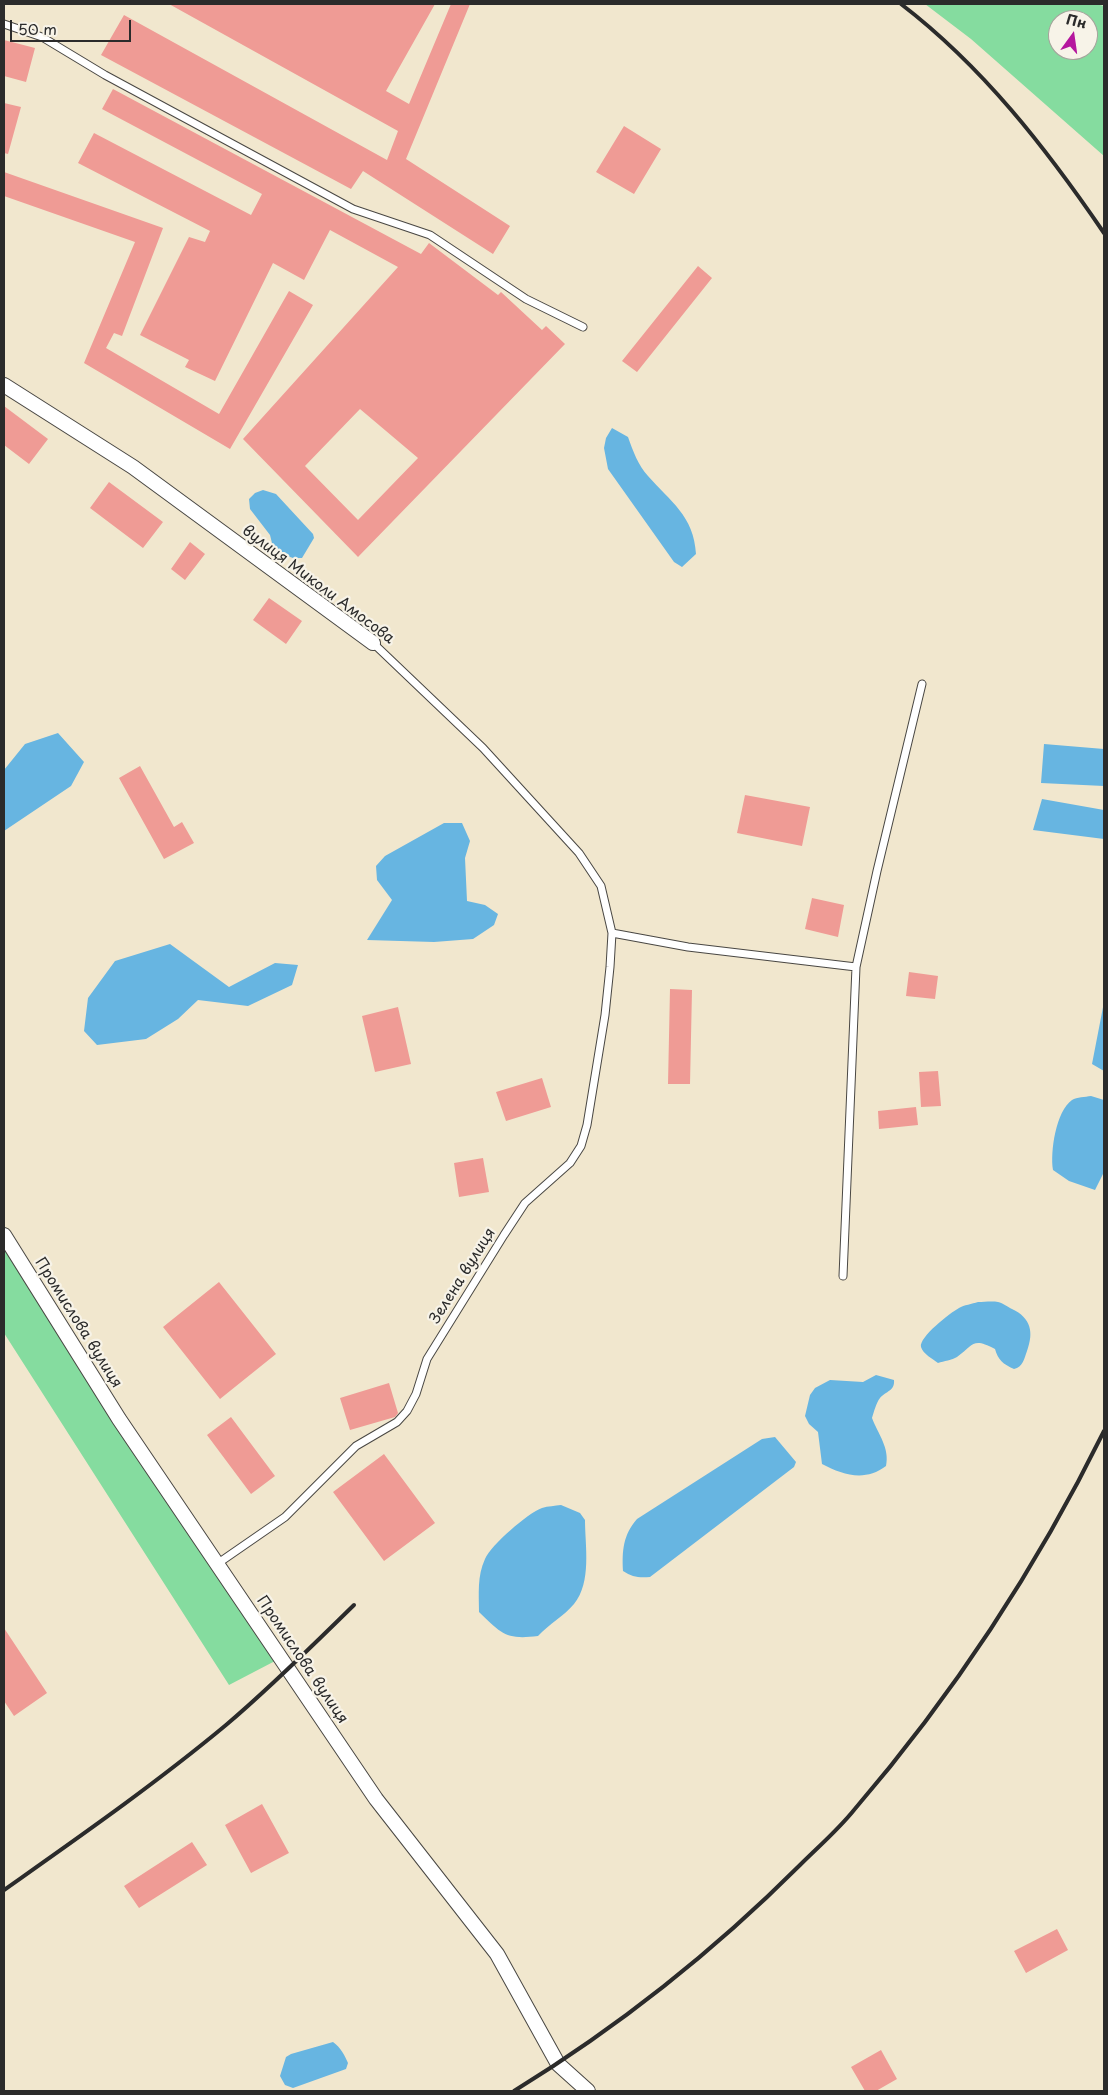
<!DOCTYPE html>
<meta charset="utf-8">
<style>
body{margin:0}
#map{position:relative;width:1108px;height:2095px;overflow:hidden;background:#f1e7ce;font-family:"Playpen Sans",sans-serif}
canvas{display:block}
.frame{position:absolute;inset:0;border:5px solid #2b2b2b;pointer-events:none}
.north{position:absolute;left:1048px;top:10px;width:50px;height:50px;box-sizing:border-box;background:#f7f3e8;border:1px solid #a5a39c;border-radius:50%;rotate:14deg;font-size:14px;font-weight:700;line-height:20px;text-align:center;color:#2b2b2b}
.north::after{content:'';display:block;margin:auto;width:18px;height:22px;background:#b5179e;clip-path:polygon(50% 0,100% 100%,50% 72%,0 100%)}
.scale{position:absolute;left:10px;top:20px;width:121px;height:22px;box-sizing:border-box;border:2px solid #2b2b2b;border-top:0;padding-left:6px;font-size:15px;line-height:18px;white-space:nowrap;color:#2b2b2b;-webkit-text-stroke:4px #f7f3e8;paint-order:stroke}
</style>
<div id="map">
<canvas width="1108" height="2095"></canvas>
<div class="frame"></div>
<div class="north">Пн</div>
<div class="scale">50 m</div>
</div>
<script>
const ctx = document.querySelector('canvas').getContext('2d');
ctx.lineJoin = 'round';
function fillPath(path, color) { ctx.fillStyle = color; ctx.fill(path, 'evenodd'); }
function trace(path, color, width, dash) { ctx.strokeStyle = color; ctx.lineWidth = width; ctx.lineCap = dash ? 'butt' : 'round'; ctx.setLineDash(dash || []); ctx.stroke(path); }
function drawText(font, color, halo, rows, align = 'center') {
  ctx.font = font + ' "Playpen Sans",sans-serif'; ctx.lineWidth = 4.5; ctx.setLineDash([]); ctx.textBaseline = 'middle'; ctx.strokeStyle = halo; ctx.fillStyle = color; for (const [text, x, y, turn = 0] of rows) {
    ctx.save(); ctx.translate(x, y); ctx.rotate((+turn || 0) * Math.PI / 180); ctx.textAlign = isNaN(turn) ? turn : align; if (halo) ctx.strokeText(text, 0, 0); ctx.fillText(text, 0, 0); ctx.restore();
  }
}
const green = new Path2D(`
 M925,4h171l8,2v150l-133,-117zM1058,20h30v30h-30z
 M4,1249l107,167 164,245 -46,24 -225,-352z`);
const water = new Path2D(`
 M612,428l16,9c5,14 10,28 20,39 22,25 46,40 48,78l-14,13 -8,-5 -66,-93 -4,-21 2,-10z
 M263,490l13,4 37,40 1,4 -12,20h-9l-14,-5 -6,-6 -3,-12 -20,-26 -1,-10 6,-6z
 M58,733l26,29 -13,24 -67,45v-61l21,-26z
 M1044,744l60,5v37l-63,-3z
 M1042,799l62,11v29l-71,-9z
 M444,823h18l8,18 -5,17 2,43 18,4 13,9 -4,11 -21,14 -39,3 -67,-2 25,-40 -15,-20 -1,-14 9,-10z
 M170,944l59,43 46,-24 23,2 -6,20 -44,21 -50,-6 -20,19 -32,20 -49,6 -13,-14 4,-33 27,-37z
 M1104,1002v69l-12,-7z
 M1091,1096l13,4v72l-9,18 -26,-9 -16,-11c-3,-18 3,-59 19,-70 5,-3 13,-3 19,-4z
 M978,1302c6,0 14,-1 20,0 5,1 10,5 14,7 19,9 22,23 15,42 -3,8 -4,16 -13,18 -11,-5 -16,-9 -19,-20 -23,-12 -21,-4 -38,8 -5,3 -13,4 -19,6 -5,-4 -15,-9 -17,-16 -2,-10 29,-34 38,-39 5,-3 13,-4 19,-6z
 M876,1375l18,5c1,11 -8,11 -14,18 -4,5 -6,14 -8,20 6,16 18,30 14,48 -21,16 -43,9 -64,-2l-4,-32 -9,-8 -4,-8 5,-21 5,-7 15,-8 33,2z
 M775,1437l21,25 -2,5 -144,110c-11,1 -18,0 -27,-6 -1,-20 0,-36 14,-52l125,-80z
 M561,1505l19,8 5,7c0,26 7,62 -11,84 -10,12 -25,20 -36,32 -32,4 -36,-2 -59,-24 0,-18 -2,-36 6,-53 6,-14 43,-46 57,-51 6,-2 13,-2 19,-3z
 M333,2042c8,6 11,12 15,21l-2,6 -53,19 -8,-3 -5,-9 6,-19 5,-3z`);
const building = new Path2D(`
 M169,4h266l-49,87 23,13 42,-100h19l-64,155 104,67 -17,28 -130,-83 -12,18 -250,-134 23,-40 263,145 11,-29z
 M4,40l31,8 -9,34 -22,-6z
 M113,89l308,165 8,-11 69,52 3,-3 41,38 4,-4 19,18 -207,213 -115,-118 155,-172 -68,-37 -26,50 -31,-17 -58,118 -30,-14 4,-7 -49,-25 49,-98 16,5 5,-11 -132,-68 16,-30 157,82 11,-21 -160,-85zM360,409l58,49 -60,62 -53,-54z
 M4,103l17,4 -13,47 -4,-1z
 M624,126l37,23 -27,45 -38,-22z
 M4,172l159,56 -41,108 -8,-3 -8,15 113,66 70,-123 24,14 -83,144 -146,-86 51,-121 -131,-46z
 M698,266l14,12 -75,94 -15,-11z
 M4,406l44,33 -19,25 -25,-19z
 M109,482l54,40 -20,26 -53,-40z
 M190,542l15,12 -20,26 -14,-11z
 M269,598l33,23 -16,23 -33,-24z
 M140,766l34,61 8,-5 12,21 -30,16 -45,-81z
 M745,795l65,12 -8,39 -65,-13z
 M812,898l32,7 -6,32 -33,-8z
 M909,972l29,4 -3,23 -29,-3z
 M670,989l22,1 -2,94h-22z
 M398,1007l13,57 -36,8 -13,-56z
 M938,1071l3,35 -20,1 -2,-35z
 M542,1078l9,29 -45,14 -10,-29z
 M916,1107l2,18 -39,4 -1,-18z
 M483,1158l6,34 -30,5 -5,-34z
 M219,1282l57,72 -56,45 -57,-72z
 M389,1383l9,30 -3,4 -45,13 -10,-32z
 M231,1417l44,59 -24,18 -44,-59z
 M384,1454l51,69 -51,38 -51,-69z
 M4,1628l43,65 -33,23 -10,-15z
 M262,1804l27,49 -38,20 -26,-48z
 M192,1842l15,23 -68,43 -15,-22z
 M1057,1929l11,21 -42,23 -12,-22z
 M881,2050l16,29 -21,12h-11l-14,-24z`);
const lane = new Path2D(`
 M4,24l38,13 63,38 248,134 77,26 96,64 57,28
 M612,933l76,14 168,20 21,-96 45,-187
 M843,1276l13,-309
 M217,1564l68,-47 71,-71 41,-24 10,-11 9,-17 11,-35 77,-124 21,-32 45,-40 11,-17 6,-21 18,-110 5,-48 2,-34 -11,-47 -22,-33 -96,-105 -110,-105`);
const street = new Path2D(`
 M4,385l129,82 240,176
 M4,1235l115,184 257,380 121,155 61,110 30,27`);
const rail = new Path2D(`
 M901,4c82,63 145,144 203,229
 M4,1890c75,-53 151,-106 222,-165 45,-38 86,-79 128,-120
 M514,2091c104,-64 200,-140 286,-226 18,-18 38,-35 54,-55 99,-115 183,-243 250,-379`);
const streetNames = [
 ["вулиця Миколи Амосова",318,585,37],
 ["Зелена вулиця",463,1276,-58],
 ["Промислова вулиця",78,1323,58],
 ["Промислова вулиця",302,1660,56]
];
fillPath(green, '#85dc9f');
fillPath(water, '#67b5e1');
fillPath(building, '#ef9b95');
trace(lane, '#494743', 9);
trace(street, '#494743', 16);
trace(lane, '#fff', 7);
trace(street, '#fff', 14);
trace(rail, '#2b2b2b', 4);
drawText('15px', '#2b2b2b', '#f7f3e8', streetNames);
</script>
